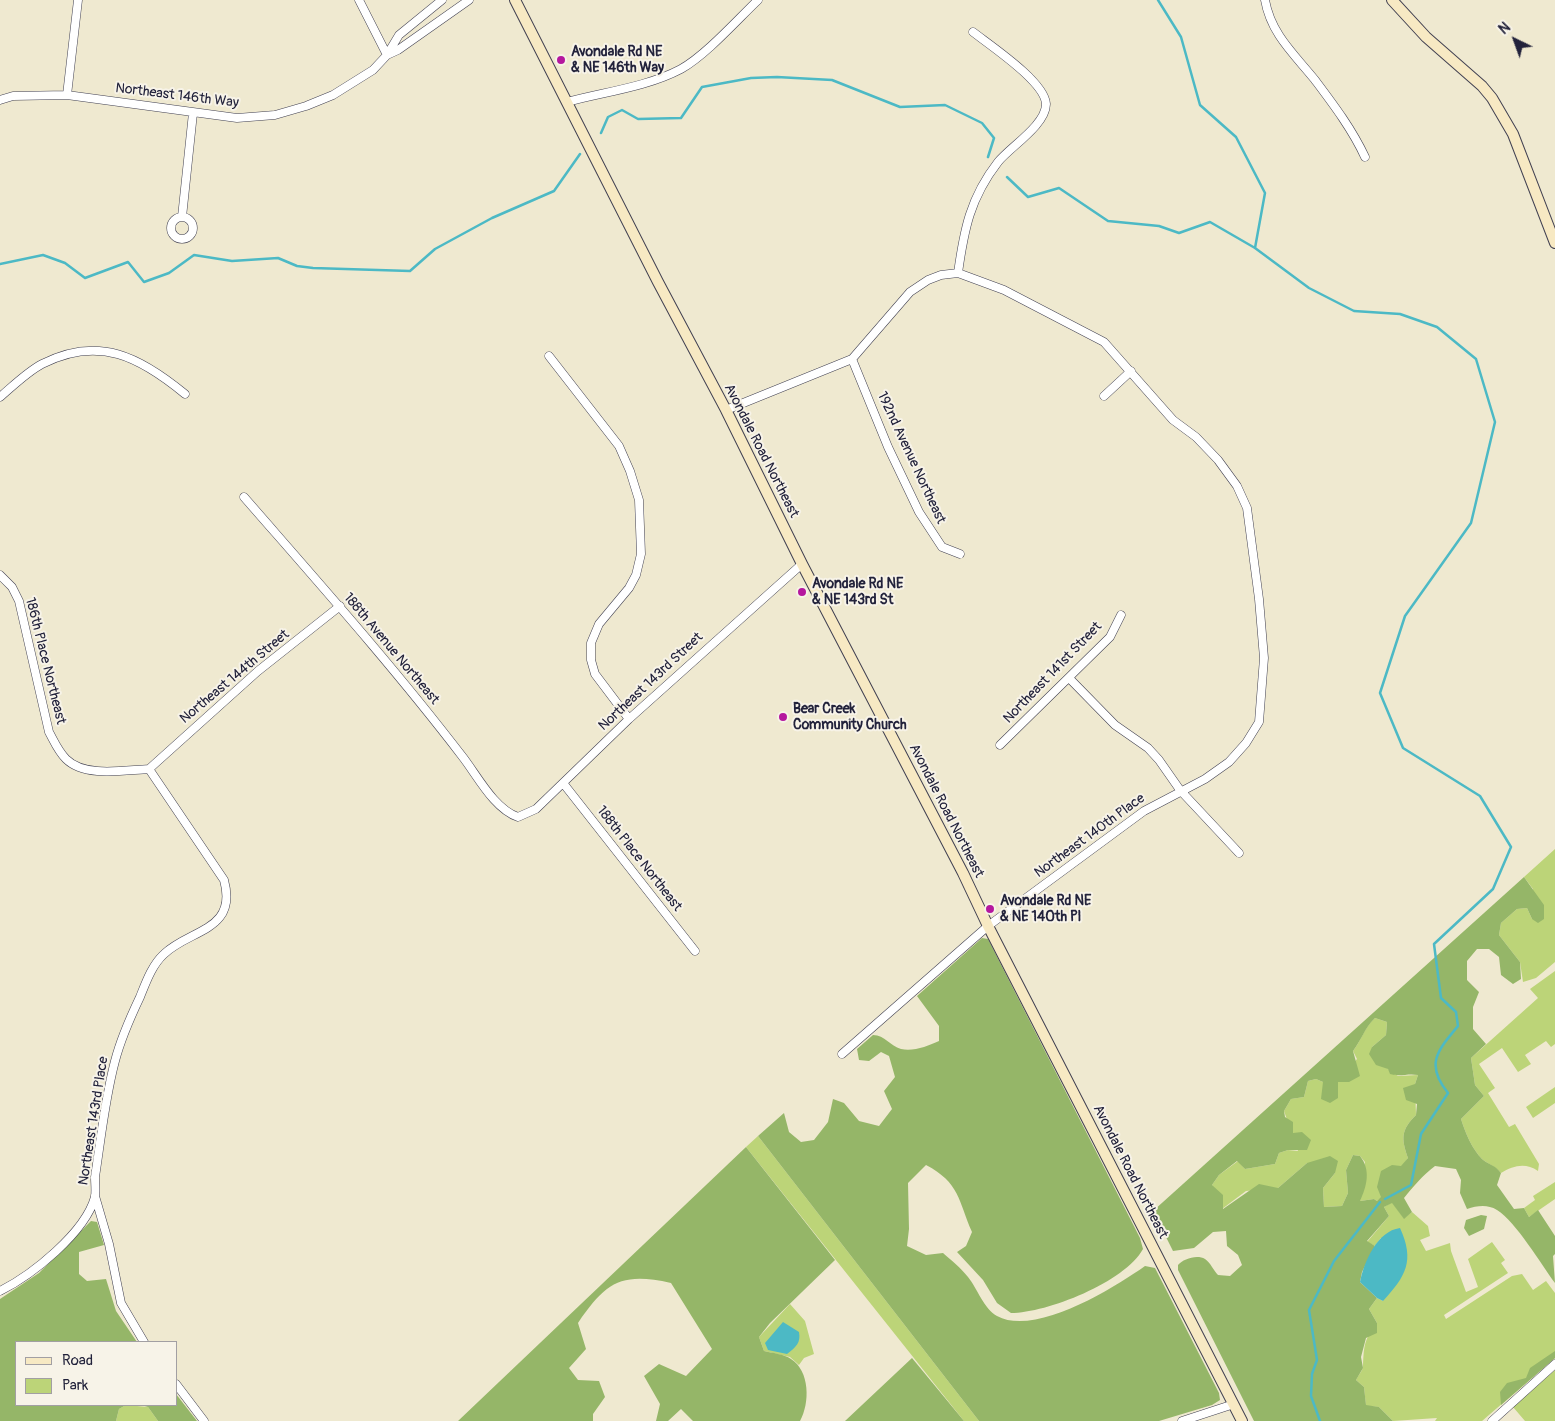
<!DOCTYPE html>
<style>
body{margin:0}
#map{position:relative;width:1555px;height:1421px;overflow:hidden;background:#efe9d0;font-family:Pangolin,sans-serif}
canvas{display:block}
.legend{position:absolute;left:15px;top:1341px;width:162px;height:65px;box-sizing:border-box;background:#f7f3e8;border:1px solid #a29fa3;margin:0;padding:6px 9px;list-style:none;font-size:15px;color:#22223b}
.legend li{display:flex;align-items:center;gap:10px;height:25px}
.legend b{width:25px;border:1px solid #a29fa3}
.north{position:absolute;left:1490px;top:15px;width:50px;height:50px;-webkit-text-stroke:4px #f7f3e8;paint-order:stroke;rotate:318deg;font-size:14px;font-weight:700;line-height:20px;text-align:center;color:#22223b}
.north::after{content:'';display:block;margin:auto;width:18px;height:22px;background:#22223b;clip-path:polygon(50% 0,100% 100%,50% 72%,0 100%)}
</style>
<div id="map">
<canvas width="1555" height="1421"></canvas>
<ul class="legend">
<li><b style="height:6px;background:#f7e9c3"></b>Road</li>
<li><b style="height:14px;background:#bcd478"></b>Park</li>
</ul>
<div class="north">N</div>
</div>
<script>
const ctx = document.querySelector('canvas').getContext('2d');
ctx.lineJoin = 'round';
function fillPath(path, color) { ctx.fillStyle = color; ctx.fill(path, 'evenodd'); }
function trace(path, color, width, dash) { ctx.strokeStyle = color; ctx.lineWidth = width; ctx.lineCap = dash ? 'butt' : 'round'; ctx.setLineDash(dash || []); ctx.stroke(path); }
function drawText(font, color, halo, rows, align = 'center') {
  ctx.font = font + ' Pangolin,sans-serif'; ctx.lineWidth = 4; ctx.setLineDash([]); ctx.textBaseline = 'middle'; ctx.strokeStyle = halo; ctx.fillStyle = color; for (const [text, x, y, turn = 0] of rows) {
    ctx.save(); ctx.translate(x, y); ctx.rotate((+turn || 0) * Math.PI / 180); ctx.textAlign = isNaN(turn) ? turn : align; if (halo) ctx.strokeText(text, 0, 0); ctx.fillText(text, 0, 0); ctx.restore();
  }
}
const green = new Path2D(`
 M1555,849v113l-19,16 -13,4 -3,-20 -21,-27 2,-12 16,-14 10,-1 5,11 1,-30 -9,-12z
 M1555,971v73l-4,3 -5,-6 -21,14 6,9 -13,8 -16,-24 -23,16 16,24 -7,5 21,34 6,-3 24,40 -1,7c-13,-9 -25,-5 -37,2 -7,-8 -12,-8 -19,-14 -10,-10 -17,-27 -21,-40l23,-23 -9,-11 -4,-27 67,-60 -8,-9z
 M1375,1018l12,4 -1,13 -14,12 16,22 10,7 20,-1 -3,9 1,31c-15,15 -15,23 -8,43l-26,39 -5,4 -3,-2 -14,2 5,-39 -5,-6 -7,-1 -7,15 2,23 -6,13 -18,1 -1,-19 12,-15 -28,-10 -29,25 -32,3 -24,18 -10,-24 7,-10 19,-14 7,8 30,-5 4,-11 9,-3 10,1 -14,-40 7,-12 13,-2 4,-16 8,-2 7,3h15l19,-23 -4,-8c9,-12 11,-23 22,-33z
 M1555,1087v16l-22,15 -7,-11z
 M758,1136l221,285h-15l-218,-274z
 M1555,1182v17l-26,18 -5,-9 11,-8 -2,-4z
 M1392,1202l12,16 8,-6 16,14 2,10 -10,4 6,11 24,-8 1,8 15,41 12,-5 -10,-28 24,-17 13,18 -4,3 7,10 -64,42 2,4 66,-43 10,-2 11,16 13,-9 9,12v65l-73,63h-47l2,-3 -44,3 -14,-14 -13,-1 -2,-19 -8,-7c2,-5 7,-9 7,-14 1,-21 1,-26 14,-43l-8,-14 8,-11 6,3 -2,-63 -6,8 -8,-4 22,-26 -5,-9z
 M790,1304l15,17 9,33 -10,4 -5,7 -9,-8 -26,-6 -5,-14z
 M1555,1370v51h-30l-12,-14z
 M126,1405l22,2 10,14h-42l3,-12z`);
const forest = new Path2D(`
 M1524,877l20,28v14l-6,4 -6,-4 -5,-11 -10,1 -16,14 -2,12 21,27 1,17 -8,5 -12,-9 -2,-18 -10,-8h-12l-10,12v19l12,12 -6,15v22l13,15 -15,14 4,27 9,11 -23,23c4,13 11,30 21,40 7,6 12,5 19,14l-4,12 17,24 10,-1 5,9 9,-7 17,26v18l-2,2 2,27c-14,-19 -39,-61 -58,-73 -10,-6 -20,-4 -30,-1l-7,-16 1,-13 -5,-11 -21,-3c-13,10 -21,20 -31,32l8,14 -8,7 -12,-16 -8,4 5,9 -22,25 8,5 -13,26 -2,10 17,16 -8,11 8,14v10l-11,5 -5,19 2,11 -7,12 8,7 2,18 13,2 14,14h-139l-76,-151v-5c5,-6 19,-11 27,-6 5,3 9,12 13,16l12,1 12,-11 -4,-10 -11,-9 -1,-15 -13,1 -19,16 -21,3 -20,-40zM1375,1018l12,4 -1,13 -14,12 -3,7 7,11 12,4 2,5c10,3 18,-1 28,1l-3,9 -12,4 3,12 11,4 -1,11c-15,15 -15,23 -8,43l-7,8 -9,-1 -11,6 -4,16 4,10 -4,4 -3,-2 -14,2c7,-15 11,-31 0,-45l-7,-1 -7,15 2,23 -6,13 -18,1 -1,-19 12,-15 3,-12 -8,-5 -23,7 -29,25 -19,-4 -36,25v-14l-11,-10 7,-10 18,-14 8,8 30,-5 4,-11 9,-3h19l4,-10 -9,-8 -9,1v-11l-8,-5 -1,-6 7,-12 13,-2 4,-16 8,-2 7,3 -2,17 9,4 8,-5v-16h11l11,-6 -7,-25c9,-12 11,-22 22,-33z
 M982,938l6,1 152,299 3,11c-18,33 -96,64 -132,64l-14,-10 -14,-23 -26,-28 9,-6 6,-14c-14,-32 -12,-49 -46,-67l-18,18 1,46 -2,17 19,9 17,-2c8,7 18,15 25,24 9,11 16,32 29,39 38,21 117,-28 148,-50l10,2 64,125 1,7 -8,5 -53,16h-180l-221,-285 26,-23 5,19 12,10 13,-2 14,-18 5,-23 11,4 15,18 20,5 13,-17 -8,-18 11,-14 -6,-21 -8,-4 -12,9 -10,-1 -2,-11 16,-14c12,0 17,11 28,14 12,3 27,-3 38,-8v-15l-22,-30z
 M746,1147l89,113 -65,63 -11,14 5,14c8,2 20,3 27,8 19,12 19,44 9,62h-107l-12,-12 -13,12h-12l4,-17 -16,-28 15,-12 27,12 26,-27 -41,-66c-50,-11 -65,-1 -93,40l8,26 -17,19 9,12 21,1 6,16 -12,17v7h-135z
 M1481,1215l6,1 -3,13 -15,7 -5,-8 2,-8z
 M91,1221l6,1 7,23 -25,7v22l8,7 19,-2 10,32 21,31h-121v63h110l-7,4 -3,12h-116v-122l39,-26z
 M1555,1351v7l-54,47 -1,-13 7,-9 19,-5 4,-10z
 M912,1358l52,63h-119z
 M176,1394l21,27h-39l-10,-14 -7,-2h35z`);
const water = new Path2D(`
 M1400,1228c15,33 6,48 -17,73l-6,-3 -17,-16c4,-20 17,-51 40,-54z
 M783,1322l16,10c2,11 -3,15 -12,22l-19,-4 -3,-7z`);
const stream = new Path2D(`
 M1158,0l23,37 19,68 36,32 29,56 -10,55 54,40 45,23 46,3 37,13 39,32 19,63 -24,101 -66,93 -25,77 23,55 77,48 31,51 -18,42 -59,55 7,54 15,14 2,14c-21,25 -33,39 -10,67l-27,41 -10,51 -26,14
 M601,133l7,-16 14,-7 16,9 43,-1 21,-31 49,-9 26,-1 55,3 68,27 45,-2 37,18 12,15 -6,19
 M1007,177l21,20 31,-9 49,33 51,5 20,7 31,-11 45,26
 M0,264l43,-9 22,8 20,15 43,-16 16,20 25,-9 25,-18 38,6 46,-3 19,8 16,2 97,3 25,-22 57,-31 62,-27 26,-37
 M1320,1421l-9,-25 1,-22 5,-14 -8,-50 25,-49 46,-59`);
const street = new Path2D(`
 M359,0l28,55
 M1265,0c6,34 29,54 50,80 18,24 37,49 50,77
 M387,55l12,-20 43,-35
 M67,95l11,-95
 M0,100l13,-4 54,-1 170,23 38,-3 31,-9 27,-11 40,-25 14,-15 11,-5 71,-50
 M567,102c37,-10 80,-15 114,-33 25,-14 56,-49 77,-69
 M182,217l11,-104
 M171 228a11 11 0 1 1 22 0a11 11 0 1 1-22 0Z
 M549,356l70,90 11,25 9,29 2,54 -5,21 -7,13 -30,36 -8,19v17l4,14 34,45
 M852,359l36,88 31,65 23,35 18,7
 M1104,396l27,-25
 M0,397c13,-11 27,-25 42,-33 57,-29 98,-7 143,30
 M726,410l126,-51 58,-67 18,-12 13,-5 17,-2c6,-43 12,-75 40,-111 12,-15 48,-37 48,-58 -1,-22 -55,-58 -73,-72
 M244,497c74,85 149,169 218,259 15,19 32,53 56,61l18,-8 93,-90 173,-155
 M0,575l12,12 7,14 30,131c5,9 9,19 17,27 19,19 59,11 83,10
 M1069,678l46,47 33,23 11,12 21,30 59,63
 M1000,745l110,-108 11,-22
 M149,769l109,-98 82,-65
 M563,783l132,168
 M842,1054l146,-128 156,-115 61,-32 24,-17 17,-19 13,-21 5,-64 -5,-59 -12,-91 -10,-22 -19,-26 -22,-23 -23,-17 -69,-78 -100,-52 -46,-17
 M95,1196l14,48 12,59 23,39
 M0,1291c32,-16 85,-58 95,-94 1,-6 0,-14 0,-20 6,-39 10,-79 20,-116 6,-23 15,-43 25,-64 6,-15 12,-32 24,-43 26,-25 74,-23 60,-74l-75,-111
 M176,1384l28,37
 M1182,1421l52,-17
 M1492,1421l63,-57`);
const secondary = new Path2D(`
 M515,0l143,282 68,128 76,154 161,309 25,53 254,495
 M1392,0l34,37 56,49 10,12 21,36 42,109`);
const markers = [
 [561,60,5,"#b5179e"],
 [802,592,5,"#b5179e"],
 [783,717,5,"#b5179e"],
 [990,909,5,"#b5179e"]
];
const poiNames = [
 ["Avondale Rd NE",571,52],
 ["& NE 146th Way",571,68],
 ["Avondale Rd NE",812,584],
 ["& NE 143rd St",812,600],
 ["Bear Creek",793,709],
 ["Community Church",793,725],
 ["Avondale Rd NE",1000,901],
 ["& NE 140th Pl",1000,917]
];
const streetNames = [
 ["Northeast 146th Way",177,96,7],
 ["Avondale Road Northeast",761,451,63],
 ["192nd Avenue Northeast",911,458,65],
 ["188th Avenue Northeast",391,649,50],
 ["186th Place Northeast",45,661,76],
 ["Northeast 141st Street",1053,673,-46],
 ["Northeast 144th Street",235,677,-40],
 ["Northeast 143rd Street",651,682,-43],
 ["Avondale Road Northeast",946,811,63],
 ["Northeast 140th Place",1090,836,-36],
 ["188th Place Northeast",639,859,52],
 ["Northeast 143rd Place",94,1121,-81],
 ["Avondale Road Northeast",1130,1172,63]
];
fillPath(green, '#bcd478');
fillPath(forest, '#95b668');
fillPath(water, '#4cb9c5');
trace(stream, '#4cb9c5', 2.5);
trace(street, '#414051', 9);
trace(secondary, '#414051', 12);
trace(street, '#fff', 8);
trace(secondary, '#f7e9c3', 10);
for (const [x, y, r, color] of markers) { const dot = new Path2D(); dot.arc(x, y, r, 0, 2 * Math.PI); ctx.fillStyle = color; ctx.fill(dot); trace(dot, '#f7f3e8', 2); }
drawText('bold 14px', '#22223b', '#f7f3e8', poiNames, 'left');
drawText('14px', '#22223b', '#f7f3e8', streetNames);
</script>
